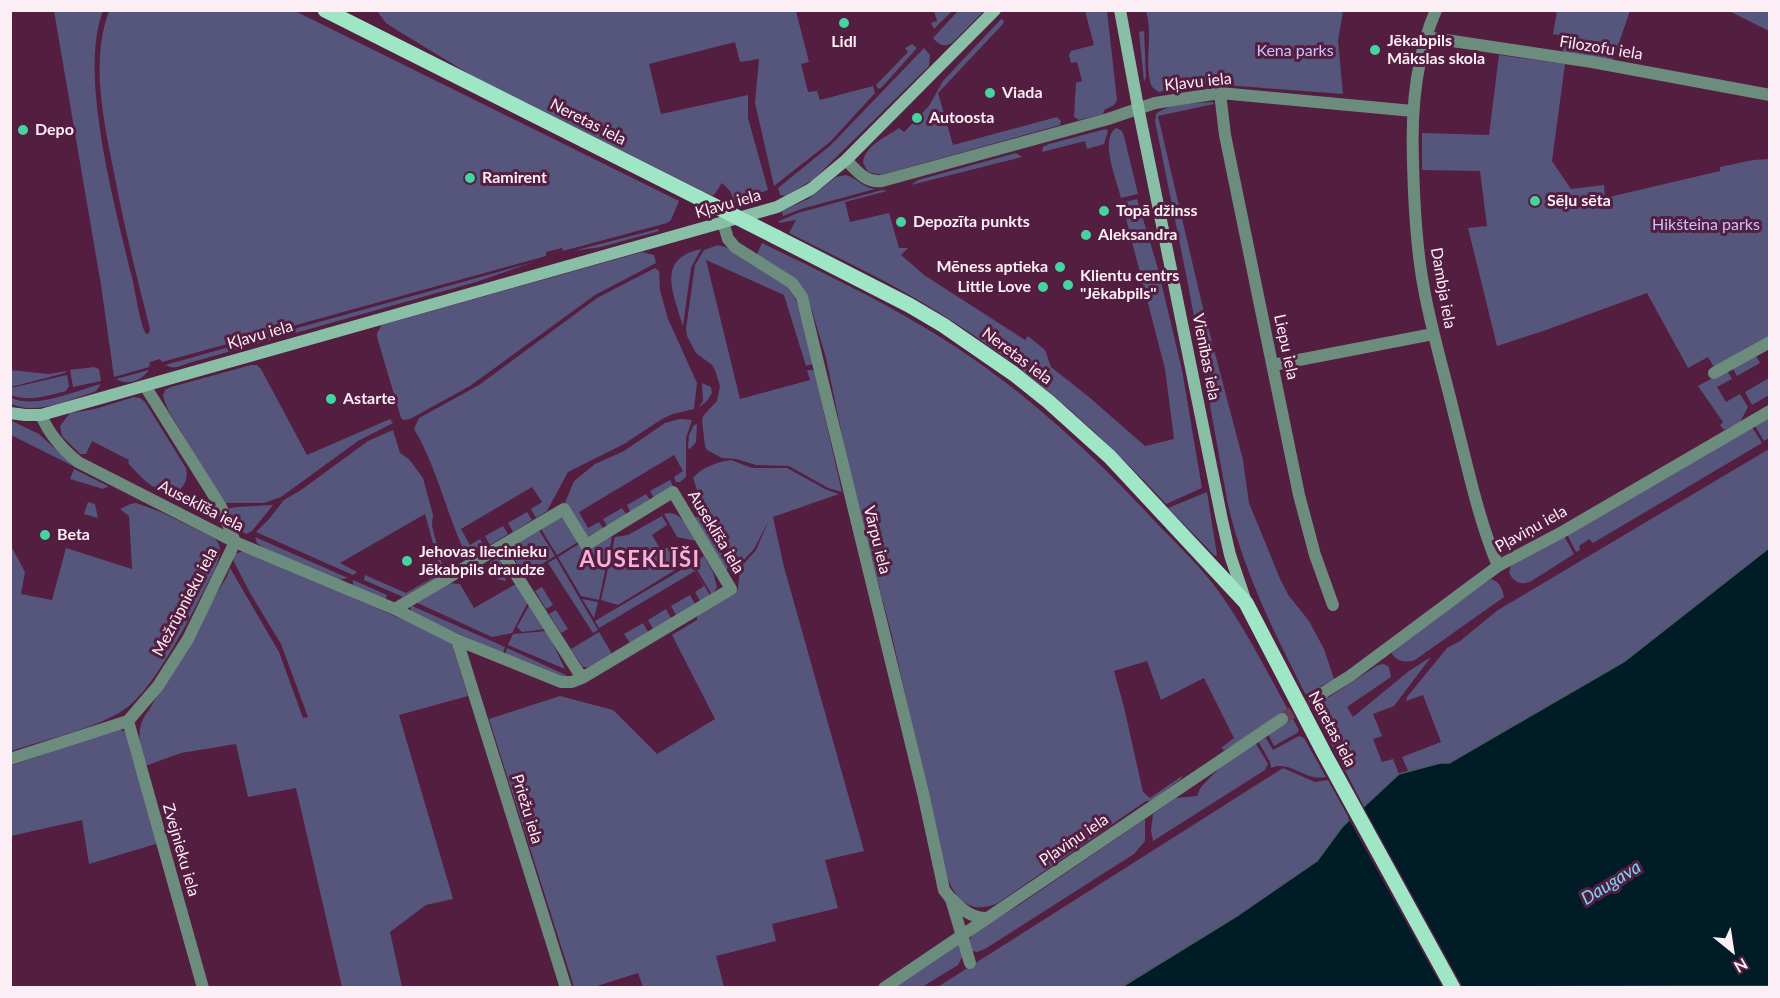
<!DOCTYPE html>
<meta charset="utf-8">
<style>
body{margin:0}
#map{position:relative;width:1780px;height:998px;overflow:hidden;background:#531e40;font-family:Lato,sans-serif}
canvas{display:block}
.frame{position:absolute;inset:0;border:12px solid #fceef5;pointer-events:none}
.north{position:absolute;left:1702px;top:920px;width:60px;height:60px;-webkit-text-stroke:4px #531e40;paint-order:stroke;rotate:150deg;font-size:16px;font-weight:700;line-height:24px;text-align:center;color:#fceef5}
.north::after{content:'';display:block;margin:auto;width:21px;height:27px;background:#fceef5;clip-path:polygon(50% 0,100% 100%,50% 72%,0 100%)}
</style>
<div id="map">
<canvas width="1780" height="998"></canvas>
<div class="frame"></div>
<div class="north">N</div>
</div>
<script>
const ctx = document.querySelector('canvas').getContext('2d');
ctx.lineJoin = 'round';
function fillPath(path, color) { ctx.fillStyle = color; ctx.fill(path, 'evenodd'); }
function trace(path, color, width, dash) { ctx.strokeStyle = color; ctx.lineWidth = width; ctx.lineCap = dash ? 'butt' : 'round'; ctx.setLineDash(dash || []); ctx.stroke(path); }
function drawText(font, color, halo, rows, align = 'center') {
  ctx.font = font + ' Lato,sans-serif'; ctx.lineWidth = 6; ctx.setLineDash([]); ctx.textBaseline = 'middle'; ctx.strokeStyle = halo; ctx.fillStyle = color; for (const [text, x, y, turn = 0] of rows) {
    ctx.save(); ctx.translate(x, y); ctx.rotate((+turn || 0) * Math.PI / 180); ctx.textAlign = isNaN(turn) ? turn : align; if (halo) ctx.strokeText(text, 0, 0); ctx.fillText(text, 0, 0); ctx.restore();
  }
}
const green = new Path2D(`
 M54,11h49c-25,62 13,200 29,266 3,13 8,47 14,57l3,-1 1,-4c-13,-51 -26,-103 -36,-156 -10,-52 -24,-111 -5,-162h186l384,190 -8,19 -4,3 -104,28 -1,-3 -16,4v4l-384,106 -2,-3 -10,3 -1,5 -35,10 -13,-92z
 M377,11h419l13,51 -8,2 7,28 9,-1 3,9 53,-14 2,7 -45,49 -56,44 -19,-83 4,-44 -19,3 -5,-20 -86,22 12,50 87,-19v23l20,72 -35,14 -2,-12 -9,-9 -8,12h-3l-237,-118 -79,-48 -9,-6z
 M934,11h18l-18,18 -3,-6 6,-2z
 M958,11h26l-32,32c-8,5 -14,1 -19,-5z
 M1085,11h22l10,89 -3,5 -10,5 -1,4 -24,6 -5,-3 2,-34 6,-2 -5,-19 -6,1 -2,-8 2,-4 23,-6z
 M1146,11h197l-5,30 5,53 -119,-9h-31l-34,7c-5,-3 -8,-5 -9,-11 -5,-23 3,-47 -4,-70z
 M1557,11h73l-17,49 -49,-7 -2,-5 1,-12 -10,-2z
 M1729,11h40v20z
 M1001,19l3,2 -1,3 -65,69 15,52 104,-28 4,4 -1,4 -179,50 -13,-3 -5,-9c1,-17 23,-26 36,-35l5,4 25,-26 14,-25z
 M1144,31l2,46 -2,5 -5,-50z
 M912,44l5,4 -35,39 -4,2 -2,-4 32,-33 -3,-4z
 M924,48l6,7 -1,11 -115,113 -28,17 -6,-1 -2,-7 53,-43z
 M1499,55l66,9 -13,97 19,28 33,-4 1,13 115,-27v-4l33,-7 16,-1v178l-54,32 -7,-12 -20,11 -41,-75 -101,37 -49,16 -29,-118 19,-2 -7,-55 -58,-1v-37l67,2z
 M1213,102l1,2 -56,12 44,188 41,156 6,43 32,78 8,15 20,25 15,28 10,30 -13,7 -2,4 6,7h4l49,-32 6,-1 5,3 2,10 -44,30 6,10 56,-46 22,-14 -37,49 -21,8 9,22 -9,3 9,23 11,-3 6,15 -35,33 -42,-81v-3l-3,-2c-35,-70 -73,-139 -91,-216l-40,-221 -33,-163 1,-7c10,-10 42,-11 57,-12z
 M1116,128l6,3 2,5 14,58 -17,4c-4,-17 -22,-59 -5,-70z
 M1106,129l2,2 -4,13 -17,5 -2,-8 -43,11 1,-5 6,-3z
 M1016,153l6,4 -111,28 7,-5z
 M846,175c11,3 16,12 29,14l-74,20 -18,7 -1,-5 26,-12 28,-22z
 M882,190l5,1 -42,11 5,20 39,-9 10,35h9l-7,7 23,20 101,65 3,-4 17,14 6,17 38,30 56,49 29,-7 -9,-70 -43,-166 15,-4 20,66 25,105 20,118 -36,16c-73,-79 -150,-146 -243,-201 -43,-26 -89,-47 -134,-70l7,-13 -17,3v-2l19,-8z
 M658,229l1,2 -58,16 -28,4z
 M762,243c56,27 112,54 165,86 84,50 156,115 222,186 25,27 52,51 73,81 29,42 52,89 77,134l-2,3 -23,13 -5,-10 5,-18 -33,23 -17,9 -3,-2 13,-10 -30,-60 -43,22 -14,-39 -33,10 10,36 19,85 7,6 32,-22 -1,3 -30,22h-5l-148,102c-27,12 -42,-2 -52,-28l-54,-239 -41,-157 -25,-121 -15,-51 -8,-18 -47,-33z
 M718,245l7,2c17,10 39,18 54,31 24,20 27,57 34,86l-7,2 -22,-71 -78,-35 34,139 70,-19 -3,-10h7l28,122 -14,-4 -39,-22 -33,-1 -20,-6 -14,-1 -15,-8 -2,-4 -3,-25 1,-5 14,-15 3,-15 -5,-16 -3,-5 -16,-12 -9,-17 -1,-7 9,-64 9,-15z
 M701,249l-10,19 -8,58c-9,-32 -28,-67 18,-77z
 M642,252l12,3 2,8 -61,32 -125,91 -60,33 -6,1 -3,-2 -24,-81v-4l5,-8z
 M534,262l-58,20 -287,81c-10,3 -14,7 -24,2z
 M655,268l4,3 1,19 8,29 29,64 -3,26 -21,5 -11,5 -38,25 -56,28 -21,39 -11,7 -5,-9 11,-7 -10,-15 -71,42 9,16 10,-6 5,9 -17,11c-21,-42 -30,-90 -54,-130l5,-11 60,-33 118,-87z
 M1755,354l5,9 -23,13 -5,-9z
 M251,365h6l4,4 46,86 83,-36 3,4 -35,18 -77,56 -17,6h-40l-56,-93 -5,-14 2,-6 6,-3z
 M94,367l5,2 2,12 -28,6 -3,-17z
 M10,370l39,4 18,-3 -2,2 -54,14z
 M149,370c-8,11 -21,16 -33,9z
 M1727,370l5,9 -15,8 9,15 14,-8 8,13 -8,15 -16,8 -4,-5 3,-3 -25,-36z
 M67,375l2,11 -3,5c-19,5 -37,11 -55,4v-7z
 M1769,378v17l-17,10 -7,-13z
 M702,383l9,4 1,6 -5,8 -9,7 5,-7z
 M101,384l-5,7 -5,2c-24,8 -56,22 -80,11v-6c26,11 63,-7 90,-14z
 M134,397l6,1 5,4 41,66c2,9 0,17 -8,23 -20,7 -38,-15 -50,-28l1,-3 -37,-19 -6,13h-6l-18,-18 -2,-10 10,-13 25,-4z
 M1769,415v18l-1,2 1,3 -5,3 -9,-15z
 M680,419l12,1 -6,18v39l-6,5h-4l-2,-5 9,-6 -9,-16 -95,57 9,16 11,-6 4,6 -16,9 -22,-34 9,-22 21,-17 29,-13 41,-28z
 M10,420l29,14 36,33 -64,-32z
 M697,424l-1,18 -6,7 -2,-1 1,-13 5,-10z
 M1752,427l10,16 -169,100 -4,-4 -10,7 1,4 -4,2 -9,-18z
 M393,430l7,23 9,6 14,19 10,37 -1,11 12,46 -41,25 -39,-17 1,-5 41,18 35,-20 -16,-59 -85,49 17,9 -4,3 -97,-43 13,-13 15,-19 17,-10 67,-49z
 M1769,449v99l-144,113 -176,102h-9l-32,8 -6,-14 39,-15 -18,-47 -17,6 1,-4 40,-49 13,-7 38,-31z
 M731,460l21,8h35l40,22 12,4 -66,23 11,50 80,284 -39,9 13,48 -66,16 4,17 -60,15 8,31h-81l-5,-14 -44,14h-20l-85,-268 71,-23 53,14 44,44 58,-35 -43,-84 25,-15v-5l41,-26 2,-21 16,-18 13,-30 -15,29 -14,15h-4l-35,-62 -8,-24c9,-11 24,-16 38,-18z
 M74,469l34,17h1l-6,3 -33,-10z
 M670,480l3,6 -19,12 -4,-7z
 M1207,492l10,63 -2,1 -47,-48z
 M646,494l4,6 -20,12 -3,-7z
 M88,502l7,2 3,14 -14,-4z
 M136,503l25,9 53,26c10,8 5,21 1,31 -19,36 -61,126 -96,144 -30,17 -75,27 -108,38l-1,-207 15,28 -4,22 31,6 14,-52 66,21 -3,-53 -9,-7 10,-5z
 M273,505l-21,26 -6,3 -14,-10 -6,-15 11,-2z
 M622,508l4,6 -19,12 -4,-7z
 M527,512l5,8 -19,12 -5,-9z
 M669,513c15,1 20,17 27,28l-19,-4 -13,-23z
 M700,515l26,46 2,5 -2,7 -32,-55z
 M558,516l6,2 14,24 -21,13 -18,-29z
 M662,516l5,9 -15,10 9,15 5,-2 18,3 6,10 -72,44 -17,-5 14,-63 13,-2z
 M503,526l5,8 -18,11 -5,-9z
 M537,527l18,29 -31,19 -15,-25 3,-5z
 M1564,536l10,18 -44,28c-10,3 -16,0 -21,-9l2,-8z
 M255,537l93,41 -10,2 -74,-32 -7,-5z
 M612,537l-13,63 -18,-4 -23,-39 21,-13z
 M246,550l205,91 17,55 -69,19 54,184 -27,6 -36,27 12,55h-60l-46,-199 -48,9 -12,-53 -55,9 -36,13c-5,-21 -11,-38 4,-56l77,-132 4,-10 49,84 24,66 5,-1 -27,-73 -31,-51 -17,-33 2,-6z
 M704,556l9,16 4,15 -5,8 -19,-32z
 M498,558l10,16 -3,7 -7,-2 -8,-12v-5z
 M556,558l42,72 -5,3 -45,-70z
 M691,564l19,31 -10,6 -5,-9 9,-6 -9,-15 -96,57 -4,-7z
 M1491,579c9,3 11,9 13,18l-89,63c-9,3 -17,2 -23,-6l1,-5z
 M353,580l34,15 -2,6 -32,-16z
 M446,583l14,1 14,24 40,-23h3l11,17 -16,31 -20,4 -79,-36z
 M542,587l11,18 -7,4 -11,-18z
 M690,595l5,9 -19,11 -5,-9z
 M582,599l16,3 -4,16z
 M530,604l16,25 -24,3 -5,-5z
 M410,605l95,42 -2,6 -88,-38 -4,-4z
 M666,609l5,9 -18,11 -5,-9z
 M556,610l12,19 -7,4 -12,-19z
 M643,623l5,9 -18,11 -6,-9z
 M547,631l18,38 -57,-24 5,-11z
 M599,632l12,20v2l-23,13h-5l-12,-18z
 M507,648l59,27 -1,4 -60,-25z
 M118,729l8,3 4,18 29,93 -70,21 -7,-44 -71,16 -1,-70z
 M1299,736l5,2 22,39c-21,5 -36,-18 -55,-9l-1,-6 -12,-21 8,-3 7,12z
 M1255,742l13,22 -3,6 -112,71 -2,-11 2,-16 23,-16 21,-2c2,-4 3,-9 7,-12 15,-17 32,-29 51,-42z
 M1283,768l32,14 13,-2 22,40 -33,41 -77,53 -120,73 -184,1z
 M1145,819v22l-11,13 -149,95 -8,3 -5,-1 -4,-10 7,-9 44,-27z
 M959,943l3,14 -4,8 -36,22 -29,1z`);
const water = new Path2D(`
 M1769,548v438l-649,2 120,-74 77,-53 25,-34 57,-53 41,-11h9l176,-102z`);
const pier = new Path2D(`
 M1362,804l101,183h-21l-94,-169z`);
const streetTunnel = new Path2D(`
 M1282,719l39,-25`);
const street = new Path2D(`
 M1436,10c-21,48 -25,101 -23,152 1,43 3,85 11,127 8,44 21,86 31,129 13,50 23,100 43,148
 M1426,37l166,25 178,33
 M1220,93l5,42 74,360 16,60 18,50
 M846,160c11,11 19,23 36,21l226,-62 47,-16 65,-10 193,18
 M723,222l5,17 7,8 57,36 10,14 121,496 21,97 7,9 19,64
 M1273,365l160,-31
 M1714,373l56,-31
 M41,415c8,19 21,34 37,47l157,80 160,67 62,31 104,42h11l10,-4 149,-89 -58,-97 -87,53 -22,-36 -169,100
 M499,548l83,130
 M457,640l109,348
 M1321,694l29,-18 148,-110 66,-35 206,-120
 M128,721l75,267
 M10,759l118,-38 30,-35 30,-47 47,-97 -14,-35 -76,-121
 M952,899c10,11 20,19 35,19
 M884,988l398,-269`);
const secondary = new Path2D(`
 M1120,10l18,97 84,413 8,35 16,47
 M10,413l15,2h16l736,-208 34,-18 35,-29 149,-150`);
const primary = new Path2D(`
 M325,10l374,188
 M776,237l133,68 34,20 71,49 35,28 61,55 136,146 78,150 129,235`);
const primaryBridge = new Path2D(`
 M699,198l77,39`);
const markers = [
 [844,23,6,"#44d49f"],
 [1375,50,6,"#44d49f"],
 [990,93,6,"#44d49f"],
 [917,118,6,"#44d49f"],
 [23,130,6,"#44d49f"],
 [470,178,6,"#44d49f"],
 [1535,201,6,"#44d49f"],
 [1104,211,6,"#44d49f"],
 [901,222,6,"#44d49f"],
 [1086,235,6,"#44d49f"],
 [1060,267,6,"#44d49f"],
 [1068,285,6,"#44d49f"],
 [1043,287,6,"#44d49f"],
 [331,399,6,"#44d49f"],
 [45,535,6,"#44d49f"],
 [407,561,6,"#44d49f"]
];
const poiNames = [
 ["Jēkabpils",1387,41],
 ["Mākslas skola",1387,59],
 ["Lidl",844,42,"center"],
 ["Viada",1002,93],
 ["Autoosta",929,118],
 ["Depo",35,130],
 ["Ramirent",482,178],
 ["Sēļu sēta",1547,201],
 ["Topā džinss",1116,211],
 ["Depozīta punkts",913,222],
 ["Aleksandra",1098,235],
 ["Mēness aptieka",1048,267,"right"],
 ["Klientu centrs",1080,276],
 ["\"Jēkabpils\"",1080,294],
 ["Little Love",1031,287,"right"],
 ["Astarte",343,399],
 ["Beta",57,535],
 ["Jehovas liecinieku",419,552],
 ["Jēkabpils draudze",419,570]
];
const streetNames = [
 ["Filozofu iela",1601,48,9],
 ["Kļavu iela",1198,82,-6],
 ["Neretas iela",588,122,27],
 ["Kļavu iela",728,204,-16],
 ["Dambja iela",1443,288,80],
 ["Kļavu iela",260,335,-16],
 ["Liepu iela",1286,347,78],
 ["Neretas iela",1017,356,37],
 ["Vienības iela",1206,357,79],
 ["Auseklīša iela",201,506,27],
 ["Pļaviņu iela",1531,529,-29],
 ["Auseklīša iela",716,532,59],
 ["Vārpu iela",877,540,76],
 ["Mežrūpnieku iela",185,602,-62],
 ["Neretas iela",1332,729,62],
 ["Priežu iela",527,809,73],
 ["Pļaviņu iela",1074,840,-34],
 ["Zvejnieku iela",181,850,74]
];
const parkNames = [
 ["Kena parks",1295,51],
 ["Hikšteina parks",1706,225]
];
const waterNames = [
 ["Daugava",1611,883,-32]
];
const districtNames = [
 ["AUSEKLĪŠI",640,560]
];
fillPath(green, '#56557b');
fillPath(water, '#001d27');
trace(water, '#4c5c65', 1.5);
fillPath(pier, '#531e40');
trace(streetTunnel, '#6c3d5b', 12, [12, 6]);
trace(street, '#6c8d7d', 12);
trace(secondary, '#88bfa6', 12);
trace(primary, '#9ee6c5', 15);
trace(primaryBridge, '#9ee6c5', 15);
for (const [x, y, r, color] of markers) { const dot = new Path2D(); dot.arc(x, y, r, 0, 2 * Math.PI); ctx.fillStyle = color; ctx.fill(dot); trace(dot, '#531e40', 2); }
drawText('bold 16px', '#fceef5', '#531e40', poiNames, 'left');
drawText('16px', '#fceef5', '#531e40', streetNames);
drawText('16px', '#c5c5fd', '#531e40', parkNames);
drawText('italic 18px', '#75d6fa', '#531e40', waterNames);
ctx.letterSpacing = '1.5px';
drawText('bold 22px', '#f4b2d7', '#531e40', districtNames);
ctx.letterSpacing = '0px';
</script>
